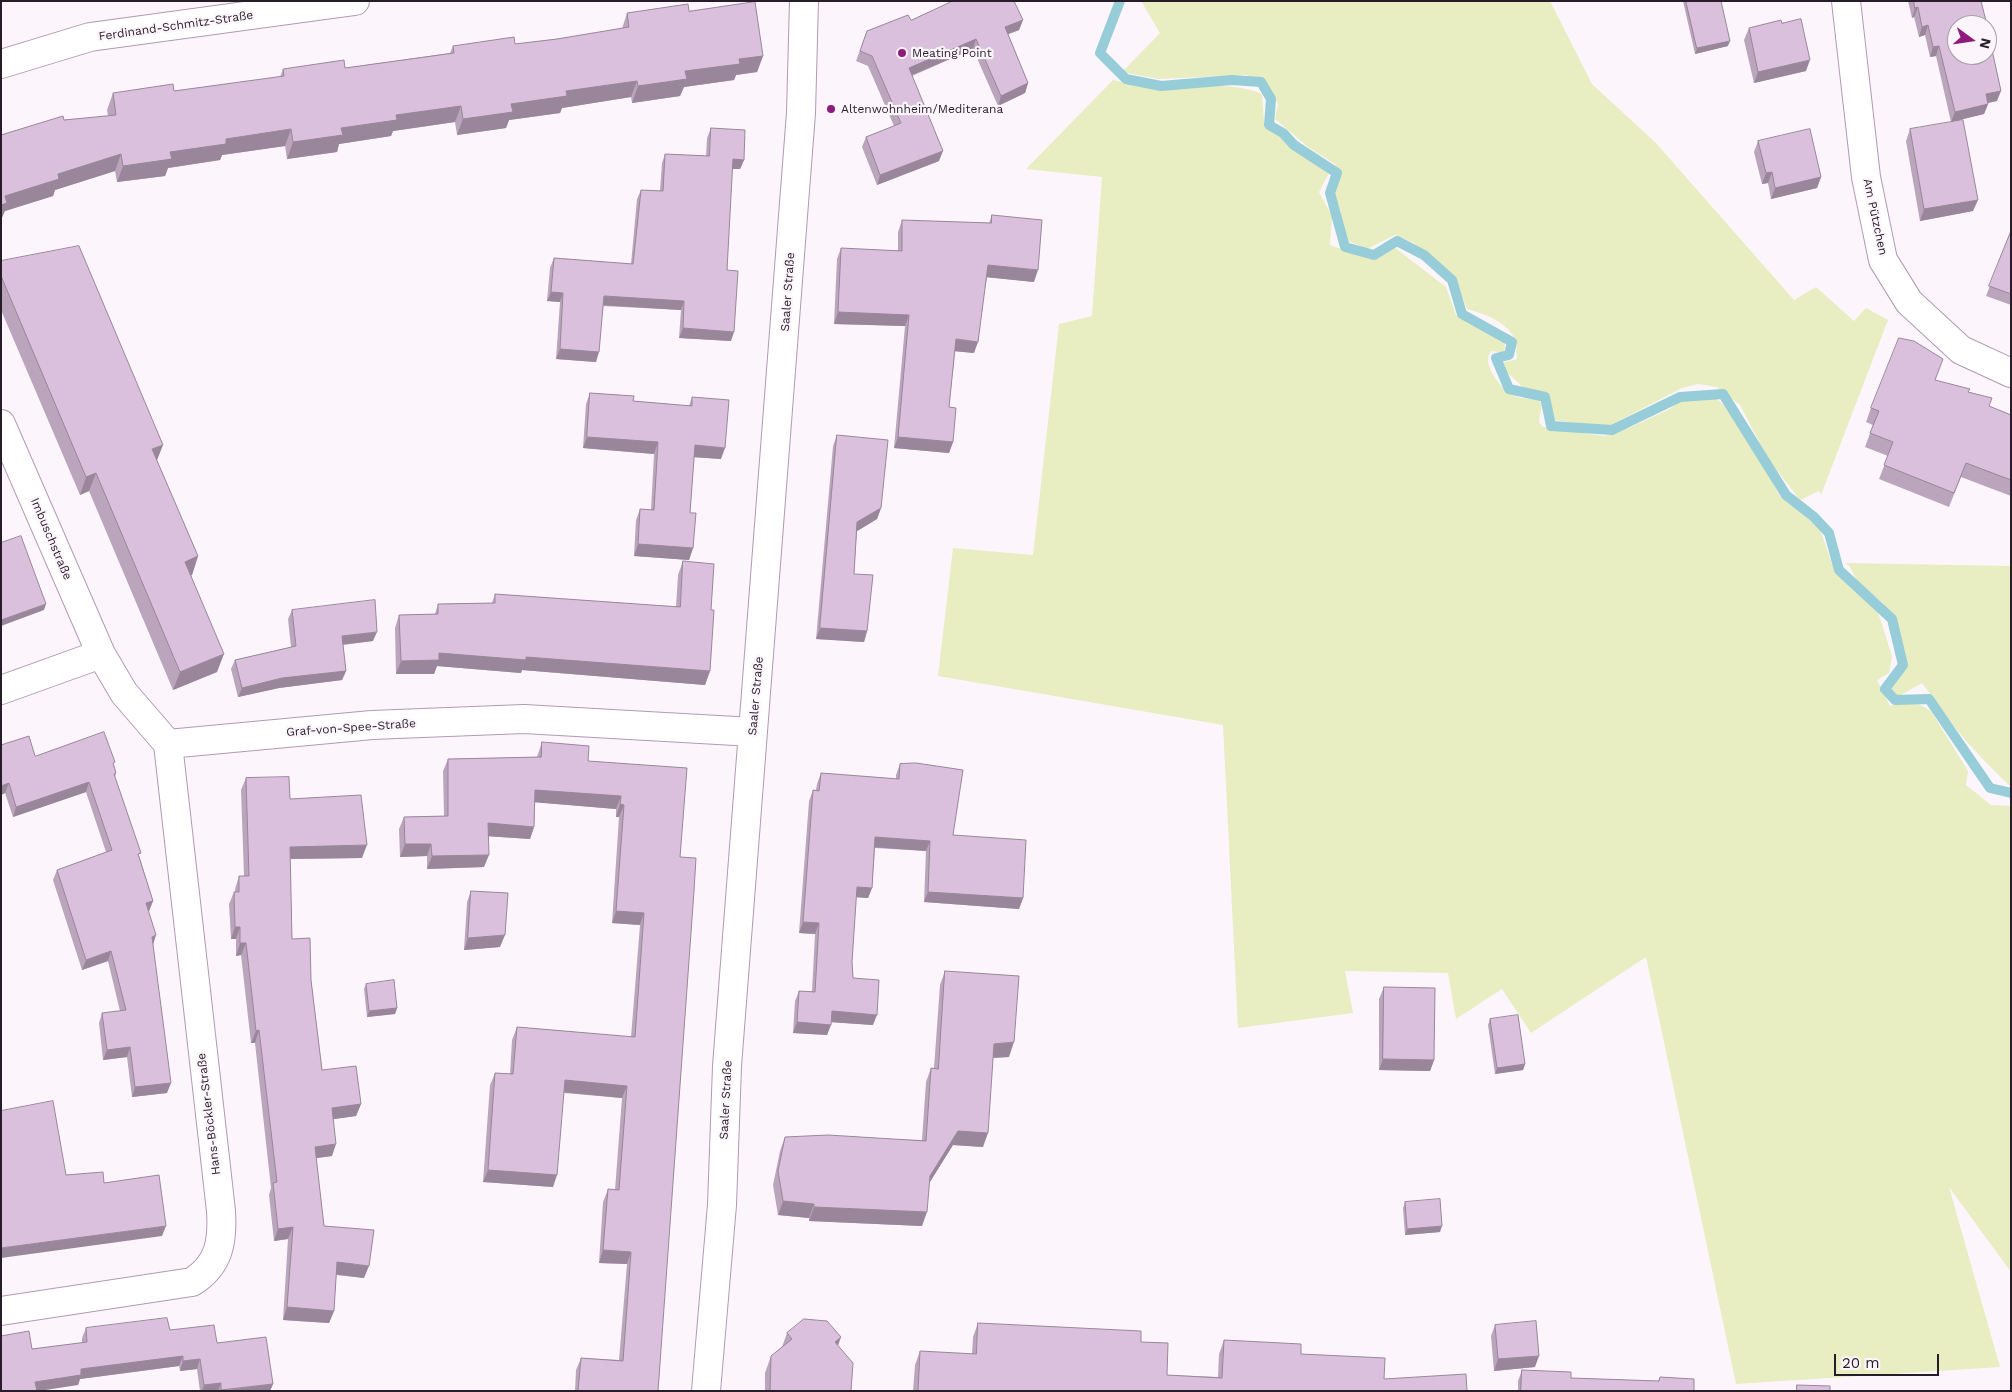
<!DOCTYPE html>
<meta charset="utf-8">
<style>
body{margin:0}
#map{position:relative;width:2012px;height:1392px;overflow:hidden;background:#fcf6fc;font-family:"Work Sans",sans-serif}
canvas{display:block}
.frame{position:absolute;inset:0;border:2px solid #271d28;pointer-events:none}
.north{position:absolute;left:1947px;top:15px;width:50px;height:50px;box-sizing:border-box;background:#fcf6fc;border:1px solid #a79fa7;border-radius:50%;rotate:104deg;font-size:14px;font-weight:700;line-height:20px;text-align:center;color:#271d28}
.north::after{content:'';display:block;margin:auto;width:18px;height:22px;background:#8f1b7c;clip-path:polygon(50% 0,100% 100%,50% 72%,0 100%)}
.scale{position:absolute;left:1834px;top:1354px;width:105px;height:22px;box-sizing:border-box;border:2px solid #271d28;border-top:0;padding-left:6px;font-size:15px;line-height:18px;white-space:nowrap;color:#271d28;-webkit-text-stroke:4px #fcf6fc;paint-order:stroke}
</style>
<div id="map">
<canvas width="2012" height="1392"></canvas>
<div class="frame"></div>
<div class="north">N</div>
<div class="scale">20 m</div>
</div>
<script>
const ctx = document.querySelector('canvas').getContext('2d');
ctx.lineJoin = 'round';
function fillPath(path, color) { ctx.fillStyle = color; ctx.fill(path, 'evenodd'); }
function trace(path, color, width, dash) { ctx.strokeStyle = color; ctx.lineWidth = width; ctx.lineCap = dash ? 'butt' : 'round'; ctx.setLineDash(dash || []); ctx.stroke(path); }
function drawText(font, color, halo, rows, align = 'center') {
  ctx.font = font + ' "Work Sans",sans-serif'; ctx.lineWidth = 4.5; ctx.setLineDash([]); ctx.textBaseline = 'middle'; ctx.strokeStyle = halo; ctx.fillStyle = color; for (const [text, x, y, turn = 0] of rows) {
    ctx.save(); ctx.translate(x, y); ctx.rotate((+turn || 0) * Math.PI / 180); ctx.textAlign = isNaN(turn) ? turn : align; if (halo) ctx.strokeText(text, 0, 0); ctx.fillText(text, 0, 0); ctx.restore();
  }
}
const green = new Path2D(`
 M1141,1h409l42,83 63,58 139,158 22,-13 38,34 12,-13 22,12 -67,175 -2,-4 -19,9 -32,-41 -28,-54 -23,-18 -19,-3 -16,4 -75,39 -54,-7 -4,-20 -6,-7 -19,-5 -26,-24 19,-5c-1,-5 0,-12 -1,-17 -7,-20 -31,-28 -49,-33l-12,-30 -16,-15 -9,-5 -16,-16 -19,-8 -28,14 -26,-11v-26l-9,-22 9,-15 -6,-11 -27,-17 -33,-28 3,-15 -10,-18 -22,-11 -88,4 -36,-7 38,-39z
 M1113,80c15,3 31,8 46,8 34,0 72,-7 103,6l2,28 34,30 31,21 -10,19 13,24 -2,29 34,12 30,-10 52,40 10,28 44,18 5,12 -1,8 -12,-2c-13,10 9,38 20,44 9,5 21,2 30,8l-3,19 4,5 61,9 27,-9 39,-18 16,-14 13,-1 17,4 20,18 43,79 41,34 12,35 45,45 15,47 -3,17 -12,7 13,26 22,-6 19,11 37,60 -2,14 25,20 20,1v466l-62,-85 51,180 -264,17 -90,-427 -115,76 -29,-44 -46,30 -8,-46 -103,-2 8,42 -115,15 -15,-303 -285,-49 15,-128 80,7 26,-231 33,-8 10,-139 -76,-8z
 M1845,563l166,3v221c-35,-33 -62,-64 -89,-104l-28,16 -7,-11 12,-10 6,-21 -6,-20 -16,-34 -25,-20 -8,-16z`);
const stream = new Path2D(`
 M1120,1l-20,52 26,26 35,7 71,-6 29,2 10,17 -2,26 14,8 11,12 43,28 -7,20 15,54 29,8 23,-14 27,14 28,25 10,34 50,28 -3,13 -13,3 13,31 36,8 6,29 61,4 68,-33 43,-3 63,101 28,22 15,16 10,37 53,49 11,46 -18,24 10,11 34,-1 61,89 21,5`);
const minor = new Path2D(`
 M1846,1l20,176 17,83 26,42 52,48 50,23
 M1,64l89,-27 265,-36
 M1,424l100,230
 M1,690l100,-36 23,39 44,51 204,-19 152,-6 229,13
 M1,1311l191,-29c27,-17 31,-40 29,-71l-53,-467
 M706,1391l16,-186 5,-139 74,-953 3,-112`);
const wall = new Path2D(`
 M1683,1h38l7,45 -33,8z
 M1908,1h73l16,100 -9,2v1l-4,10 -33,8 -15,-66 -6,1 -5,-22 -6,2 -5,-20 -2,1z
 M689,11l74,45 -6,16 -21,3 -2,5 -50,7 -4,9 -48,7 -1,-6 -69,11 -2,5 -51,7 -3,8 -49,7 -2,-13 -62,9 -2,5 -52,8 -2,8 -50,7 -2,-13 -63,9 -2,5 -52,8 -3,8 -48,6 -2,-11 -60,19 -2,6 -48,15 -4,-76 63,-15 44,-4 -1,-6 6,-17 61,-2 106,-14 3,-8 62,-1 105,-15 3,-7 62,-2 42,-5 65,-10 5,-16z
 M911,20h112l-4,10 -11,4 20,49 -3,10 -27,13 -25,-57 -61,27 27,85 -62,24 -15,-38 4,-10 28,-11 -26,-60 -12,-5 11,-30z
 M1749,28l57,43 -52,12 -10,-43z
 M711,128l33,32 -4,9h-8l-5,101 4,71 -52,-3 2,-28 -78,-4 -7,56 -40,-3 4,-57 -13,-1 3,-33 4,-10 77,6 6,-65 4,-9 19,1 2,-28 3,-9 41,2 1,-18z
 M1910,129l63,82 -53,10 -14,-80z
 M1758,141l63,36 -4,11 -46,11 -3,-16 -6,1 -8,-32z
 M992,215l42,67 -47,-5 -13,76 -19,-2 -6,56 4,35 -4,11 -55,-5 11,-122 -71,-2 3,-65 4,-11 57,3v-19l4,-12 87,3z
 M2011,231v74l-25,-9z
 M1,261l156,200 41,95 -6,19h-1l26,97 -44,18 -84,-199 -9,4 -79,-185z
 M1935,380l34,12 20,14 22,9v81l-50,-19 -12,30 -70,-28 9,-23 -23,-9 8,-22 -7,-3 5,-14z
 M590,393l43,8 56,5 3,-9 29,62 -27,-2 -4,56 3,35 -4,12 -55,-4 2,-36 4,-11 11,1 3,-56 -71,-6 3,-44z
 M837,435l44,73 -4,11 -20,12 -3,43 13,57 -3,11 -48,-3 17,-193z
 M683,561l28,49 -1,61 -5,14 -183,-15 -1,3 -84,-7 -3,8h-38l-1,-46 4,-13 36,-1 3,-10 54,-1 3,-9 181,13 2,-32z
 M292,610l81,31 -30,4 3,26 -4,9 -63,8 -41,9 -7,-28 4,-9 56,-13 -3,-28z
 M542,742l46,19 92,96 -22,534h-83l1,-21 5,-12 38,2 8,-96 -28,-1 4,-61 5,-13 7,1 7,-92 -58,-5 -11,94 -70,-5 7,-97 5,-12 15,1 2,-34 5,-13 114,10 9,-112 -28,-2 7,-106h-3v-8l-81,-7 -1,25 -4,12 -42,-3 -4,31 -57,2v-13l-27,1 -1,-28 5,-12 40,-1 -1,-45 5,-12 89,-2z
 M1,745l34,11 79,9 2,8 -1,4 38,124 -4,10h-1l5,34 14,148 -35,4 -5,-40 -24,3 -4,-37 3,-10 18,-2 -12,-50 -26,9 -29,-90 4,-10 49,-18 -20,-60 -73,25 -8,-24 -4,2z
 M900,764l53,71 70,63 -4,11 -95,-7 2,-51 -51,-3 -3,40 -4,10 -12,-1 -4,65 1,16 20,47 -42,-3 -4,13 -34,-2 2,-32 4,-10h13l3,-57 -16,-1 10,-132 4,-11h3l1,-6 4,-11 75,6v-4z
 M246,778l44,21 72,59 -72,1 2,80 19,41 11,90 39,34 -5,12 -23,3 -1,37 -16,2 8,68 40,52 -28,-3 -2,36 -5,12 -46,-3 5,-81 -14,2 -5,-46 2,-7 -16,-145h-4l-10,-88 -5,1v-17h-5l-2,-35 5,-12h1v-3l4,-13h5l-3,-86z
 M471,891l29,56 -36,3 3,-48z
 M945,971l64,86 -16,1 -10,89 -30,-2 -24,38 -7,43 -113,-5v-3l-31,-3 -5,-30 7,-34 5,-14 137,3 4,-58 5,-14h3l6,-83z
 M366,984l31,24 -2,6 -28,3 -3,-28z
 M1384,987l50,73 -4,11 -51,-1v-71z
 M1490,1019l35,45 -2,6 -28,4 -7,-49z
 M1405,1202l35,30 -35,3 -2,-27z
 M978,1323l163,19 26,33 51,2 1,-23 5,-14 77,14 83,25 83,12h-554l2,-26 5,-14 52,3 1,-17z
 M1495,1325l40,42 -41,4 -3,-35z
 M86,1328l84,2 47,13 56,41 -3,7h-70l-3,-22 -17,2 -1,-5 -99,13 -2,6 -46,-36 50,-6v-5z
 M787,1333l51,13 13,45h-86v-18l6,-17 11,-9z
 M1522,1370l49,8 87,3 2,-4 34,14h-176v-10z`);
const shadedWall = new Path2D(`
 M1918,7l-4,10 -2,1 3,-10z
 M1023,20l-4,10 -18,7 4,-10z
 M1928,25l-3,10 -6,2 3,-10z
 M976,39l-3,10 -68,29 4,-10z
 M1730,41l-2,5 -33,8 2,-6z
 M1939,46l-3,10 -6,1 3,-10z
 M763,56l-6,16 -21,3 -2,5 -50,7 -4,9 -48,7 6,-17 47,-15 54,-12z
 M1810,60l-4,11 -52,12 4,-11z
 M637,81l-6,16 -69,11 -2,5 -51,7 -3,8 -49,7 6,-16 48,-15 55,-13z
 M1028,83l-3,10 -27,13 3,-10z
 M2001,91l-4,10 -15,3 4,-10z
 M1988,104l-4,10 -33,8 4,-10z
 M461,106l-6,16 -62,9 -2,5 -52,8 -2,8 -50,7 6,-17 48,-14 55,-13z
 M291,129l-6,17 -63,9 -2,5 -52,8 -3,8 -48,6 6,-16 47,-14 56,-13z
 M943,151l-4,10 -62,24 3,-10z
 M121,154l-6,17 -60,19 -2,6 -48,15 -4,9v-15l4,-9 53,-22z
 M733,159l11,1 -4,9h-11z
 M1772,172l-4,11 -6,1 4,-11z
 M1821,177l-4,11 -46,11 4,-11z
 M1978,200l-5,11 -53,10 4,-12z
 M988,265l50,5 -4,12 -50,-5z
 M551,292l12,1 -3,9 -13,-1z
 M604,296l80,5 -3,9 -81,-5z
 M838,312l71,3 -4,11 -71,-2z
 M683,328l51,4 -3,9 -52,-3z
 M956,339l22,3 -4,11 -22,-2z
 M560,349l39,3 -3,10 -40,-3z
 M587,437l71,5 -4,12 -71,-6z
 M898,437l55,5 -4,11 -55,-5z
 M163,445l-7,18 -4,-14z
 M695,445l30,3 -4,11 -30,-2z
 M96,473l-7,18 -9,4 6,-18z
 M881,508l-4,11 -23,14 3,-11z
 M638,544l55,4 -4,12 -55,-4z
 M198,556l-6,19 -13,5 6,-18z
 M46,604l-2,6 -43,16v-6z
 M820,628l47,3 -3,11 -48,-3z
 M377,632l-4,9 -35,4 4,-9z
 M439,653l87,4 184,14 -5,14 -183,-15 -1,3 -84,-7 -3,8h-38l5,-13z
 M224,654l-7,18 -44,18 7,-18z
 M346,671l-4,9 -63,8 -41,9 4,-9 40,-10z
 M89,782l-3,10 -73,25 3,-10z
 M9,783l-4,10 -4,2v-9z
 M535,790l86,6 -5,13 -85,-7z
 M620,804l4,1 -5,12h-3z
 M488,823l46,4 -4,12 -46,-3z
 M875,837l55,4 -4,10 -55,-4z
 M405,844h26l-4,12 -27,1z
 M367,845l-5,13 -76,1 4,-12z
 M489,855l-5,12 -57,2 5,-13z
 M857,887l15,1 -4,10 -15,-1z
 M928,892l95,6 -4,11 -95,-7z
 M153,901l-4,10 -7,2 4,-10z
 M616,911l28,2 -4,12 -28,-2z
 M803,922l16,1 -4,11 -16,-1z
 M235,927h5l-4,12h-5z
 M156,935l-3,10 -1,-8z
 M505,935l-5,12 -36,3 4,-12z
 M240,943h6l-5,12 -5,1z
 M111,951l-3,10 -26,9 4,-10z
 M397,1008l-2,6 -28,3 2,-6z
 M832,1011l45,4 -4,10 -45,-3z
 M797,1022l34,3 -4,10 -34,-2z
 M259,1030l-4,13h-4l5,-12z
 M1014,1042l-5,15 -20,1 5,-14z
 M130,1047l-3,10 -24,3 4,-10z
 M1383,1059l51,1 -4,11 -51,-1z
 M1525,1064l-2,6 -28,4 2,-6z
 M565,1080l62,6 -5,12 -61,-6z
 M171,1083l-4,10 -35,4 3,-10z
 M361,1104l-5,12 -28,4 4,-12z
 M958,1131l30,2 -5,14 -30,-2 -28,45 5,-14z
 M336,1144l-4,12 -22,3 5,-12z
 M488,1170l69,5 -4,12 -70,-5z
 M783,1201l31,3 -5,14 -31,-3z
 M814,1207l113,5 -5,14 -113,-5z
 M166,1226l-4,10 -161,22v-10z
 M1442,1226l-2,6 -35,3 2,-6z
 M293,1227l-5,12 -14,2 4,-12z
 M603,1250l28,2 -4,12 -28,-1z
 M337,1262l32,4 -5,12 -31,-4z
 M287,1307l47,4 -5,12 -46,-3z
 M841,1337l-6,17v-12z
 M183,1356l-4,10 -99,13 -2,6 -39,6h-7l3,-9 46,-13z
 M1539,1356l-4,11 -41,4 4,-12z
 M200,1359l-3,10 -17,2 3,-10z
 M221,1383l-3,8h-16l2,-6z
 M273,1384l-3,7h-49z`);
const building = new Path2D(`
 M953,1h61l9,19 -18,7 23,56 -27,13 -25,-57 -67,29 34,83 -63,24 -14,-38 35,-14 -29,-67 -12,-5 7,-20 41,-16 3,5z
 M1686,1h35l9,40 -33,7z
 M1914,1h67l6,24h-30v30h30v-28l14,64 -15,3 2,10 -33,8 -16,-66 -6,1 -5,-22 -6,2 -4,-20 -3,1z
 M755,2l8,54 -24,3 1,5 -55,7 2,8 -49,7 -1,-5 -71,10 1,5 -56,8 2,8 -50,7 -2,-13 -65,9 1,5 -56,8 2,7 -50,7 -2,-13 -65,10v5l-56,8 2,7 -49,7 -2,-12 -63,20 1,5 -54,17 2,7 -6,2v-70l62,-19 1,4 52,-5 -3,-22 60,-9 1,7 110,-15 -1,-7 61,-9 1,8 109,-15 -1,-7 61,-9 1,7 42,-5 72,-12 -2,-14 61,-9 1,7z
 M1801,19l9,41 -52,12 -9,-44 32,-8 1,3z
 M1963,120l15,80 -54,9 -14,-80z
 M711,128l34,2 -1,30 -11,-1 -6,111 11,1 -4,61 -51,-4 1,-27 -80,-5 -5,56 -39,-3 3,-56 -12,-1 3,-34 79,6 8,-74 22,1 2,-37 44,2z
 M1810,129l11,48 -46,11 -3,-16 -6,1 -8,-32z
 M992,215l50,5 -4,50 -50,-5 -10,77 -22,-3 -7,68 7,1 -3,34 -55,-5 11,-122 -71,-3 3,-64 61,3v-31l89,3z
 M2011,231v63l-22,-8z
 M79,246l84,199 -11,4 46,107 -13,6 39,92 -44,18 -84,-199 -10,4 -85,-201v-15z
 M1899,338l15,3 29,18 -8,21 35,9 -2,3 24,6 -3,8 22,9v65l-45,-17 -12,30 -70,-28 9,-23 -23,-9 9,-22 -8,-3z
 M590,393l44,3 -1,5 59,5v-9l37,3 -4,48 -30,-3 -5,68h6l-3,35 -55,-4 2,-35 14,1 4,-68 -71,-5z
 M837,435l51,5 -7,68 -24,14 -3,52 19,1 -6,56 -47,-3z
 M21,536l25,68 -45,16v-77z
 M683,561l31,3 -3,46h3l-4,61 -184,-14v3l-87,-7v7l-38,1 -2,-46 39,-1v-10l57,-1v-9l185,13z
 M375,600l2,32 -35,4 4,35 -64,7 -40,10 -7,-28 61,-14 -4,-36z
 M104,732l11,30 -2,1 3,10 -2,1 27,79 -3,1 15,47 -7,2 10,32 -4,2 19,146 -36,4 -5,-40 -23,3 -5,-37 24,-3 -15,-59 -25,9 -29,-90 55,-20 -23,-68 -73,25 -7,-24 -8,3v-41l28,-9 6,20z
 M542,742l47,4 -1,15 99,7 -7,89 16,1 -2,33 -36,500h-80l3,-33 42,3 8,-109 -28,-2 5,-61 11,1 8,-104 -62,-6 -8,95 -69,-5 7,-97 18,1 4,-47 118,10 9,-124 -28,-2 8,-106 -4,-1 1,-8 -86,-6 -1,37 -46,-4 1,32 -57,1 -1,-12h-26l-1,-27 44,-1v-57l93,-2z
 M916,763l47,7 -10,65 73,5 -3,58 -95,-6 2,-51 -55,-4 -3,51 -15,-1 -5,75 1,16 26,2 -2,35 -45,-4 -1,14 -34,-3 2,-31 16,1 4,-69 -16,-1 10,-132 6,1 2,-18 78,6 1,-15z
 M289,777l1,22 71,-4 6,50 -77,2 2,92 18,-1 1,42 11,90 34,-4 5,38 -29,4 4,36 -21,3 9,79 50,4 -5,36 -32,-4 -3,49 -47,-4 6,-80 -15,2 -5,-46 4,-1 -18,-152 -3,1 -10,-88h-6v-16h-5l-1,-35h5v-16h10l-3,-98z
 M471,891l37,2 -3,42 -37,3z
 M945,971l74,5 -5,66 -20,2 -6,89 -30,-2 -28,45 -3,36 -113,-5v-3l-31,-3 -5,-30 7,-34 43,-2 98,6 5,-73 7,1z
 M394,980l3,28 -28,3 -3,-27z
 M1384,987l51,1 -1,72 -51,-1z
 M1518,1015l7,49 -28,4 -7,-49z
 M53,1101l13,74 37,-3 1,11 55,-8 7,51 -165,22v-137z
 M1440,1199l2,27 -35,3 -2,-27z
 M167,1318l3,12 44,-5 3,18 49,-6 7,47 -52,6v-7l-17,2 -4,-26 -17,2v-5l-102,13v6l-46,7 2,9h-36v-55l28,-5 3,18 55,-7 -1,-14z
 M804,1319l23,2 14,16 -6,5 18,21 -2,28h-81l1,-35 21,-17 -5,-6z
 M1536,1321l3,35 -41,3 -3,-34z
 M978,1323l163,8v11l27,1 -1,32 55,3 2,-38 77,4v10l84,4 -1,21 82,-5 1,17h-549l2,-40 56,3z
 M1522,1370l49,2v6l88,3 1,-4 34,2v12h-173z
 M1797,1385l33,1v5h-33z`);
const markers = [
 [902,53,5,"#8f1b7c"],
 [831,109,5,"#8f1b7c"]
];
const streetNames = [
 ["Ferdinand-Schmitz-Straße",176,26,-8],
 ["Am Pützchen",1875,217,78],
 ["Saaler Straße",788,292,-86],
 ["Imbuschstraße",51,539,67],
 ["Saaler Straße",756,696,-85],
 ["Graf-von-Spee-Straße",351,728,-4],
 ["Saaler Straße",726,1100,-87],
 ["Hans-Böckler-Straße",209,1114,-97]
];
const poiNames = [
 ["Meating Point",912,53],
 ["Altenwohnheim/Mediterana",841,109]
];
fillPath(green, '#e8edc2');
trace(stream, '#97cdd9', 10);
trace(minor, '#b299b4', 30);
trace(minor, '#fff', 28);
fillPath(wall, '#bba5bd');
fillPath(shadedWall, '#99869a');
fillPath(building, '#dac0dc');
trace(building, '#99869a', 1);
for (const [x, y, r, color] of markers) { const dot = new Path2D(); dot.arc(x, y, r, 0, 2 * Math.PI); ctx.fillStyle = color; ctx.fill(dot); trace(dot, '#fcf6fc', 2); }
drawText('12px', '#271d28', '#fcf6fc', streetNames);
drawText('12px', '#271d28', '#fcf6fc', poiNames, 'left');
</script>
